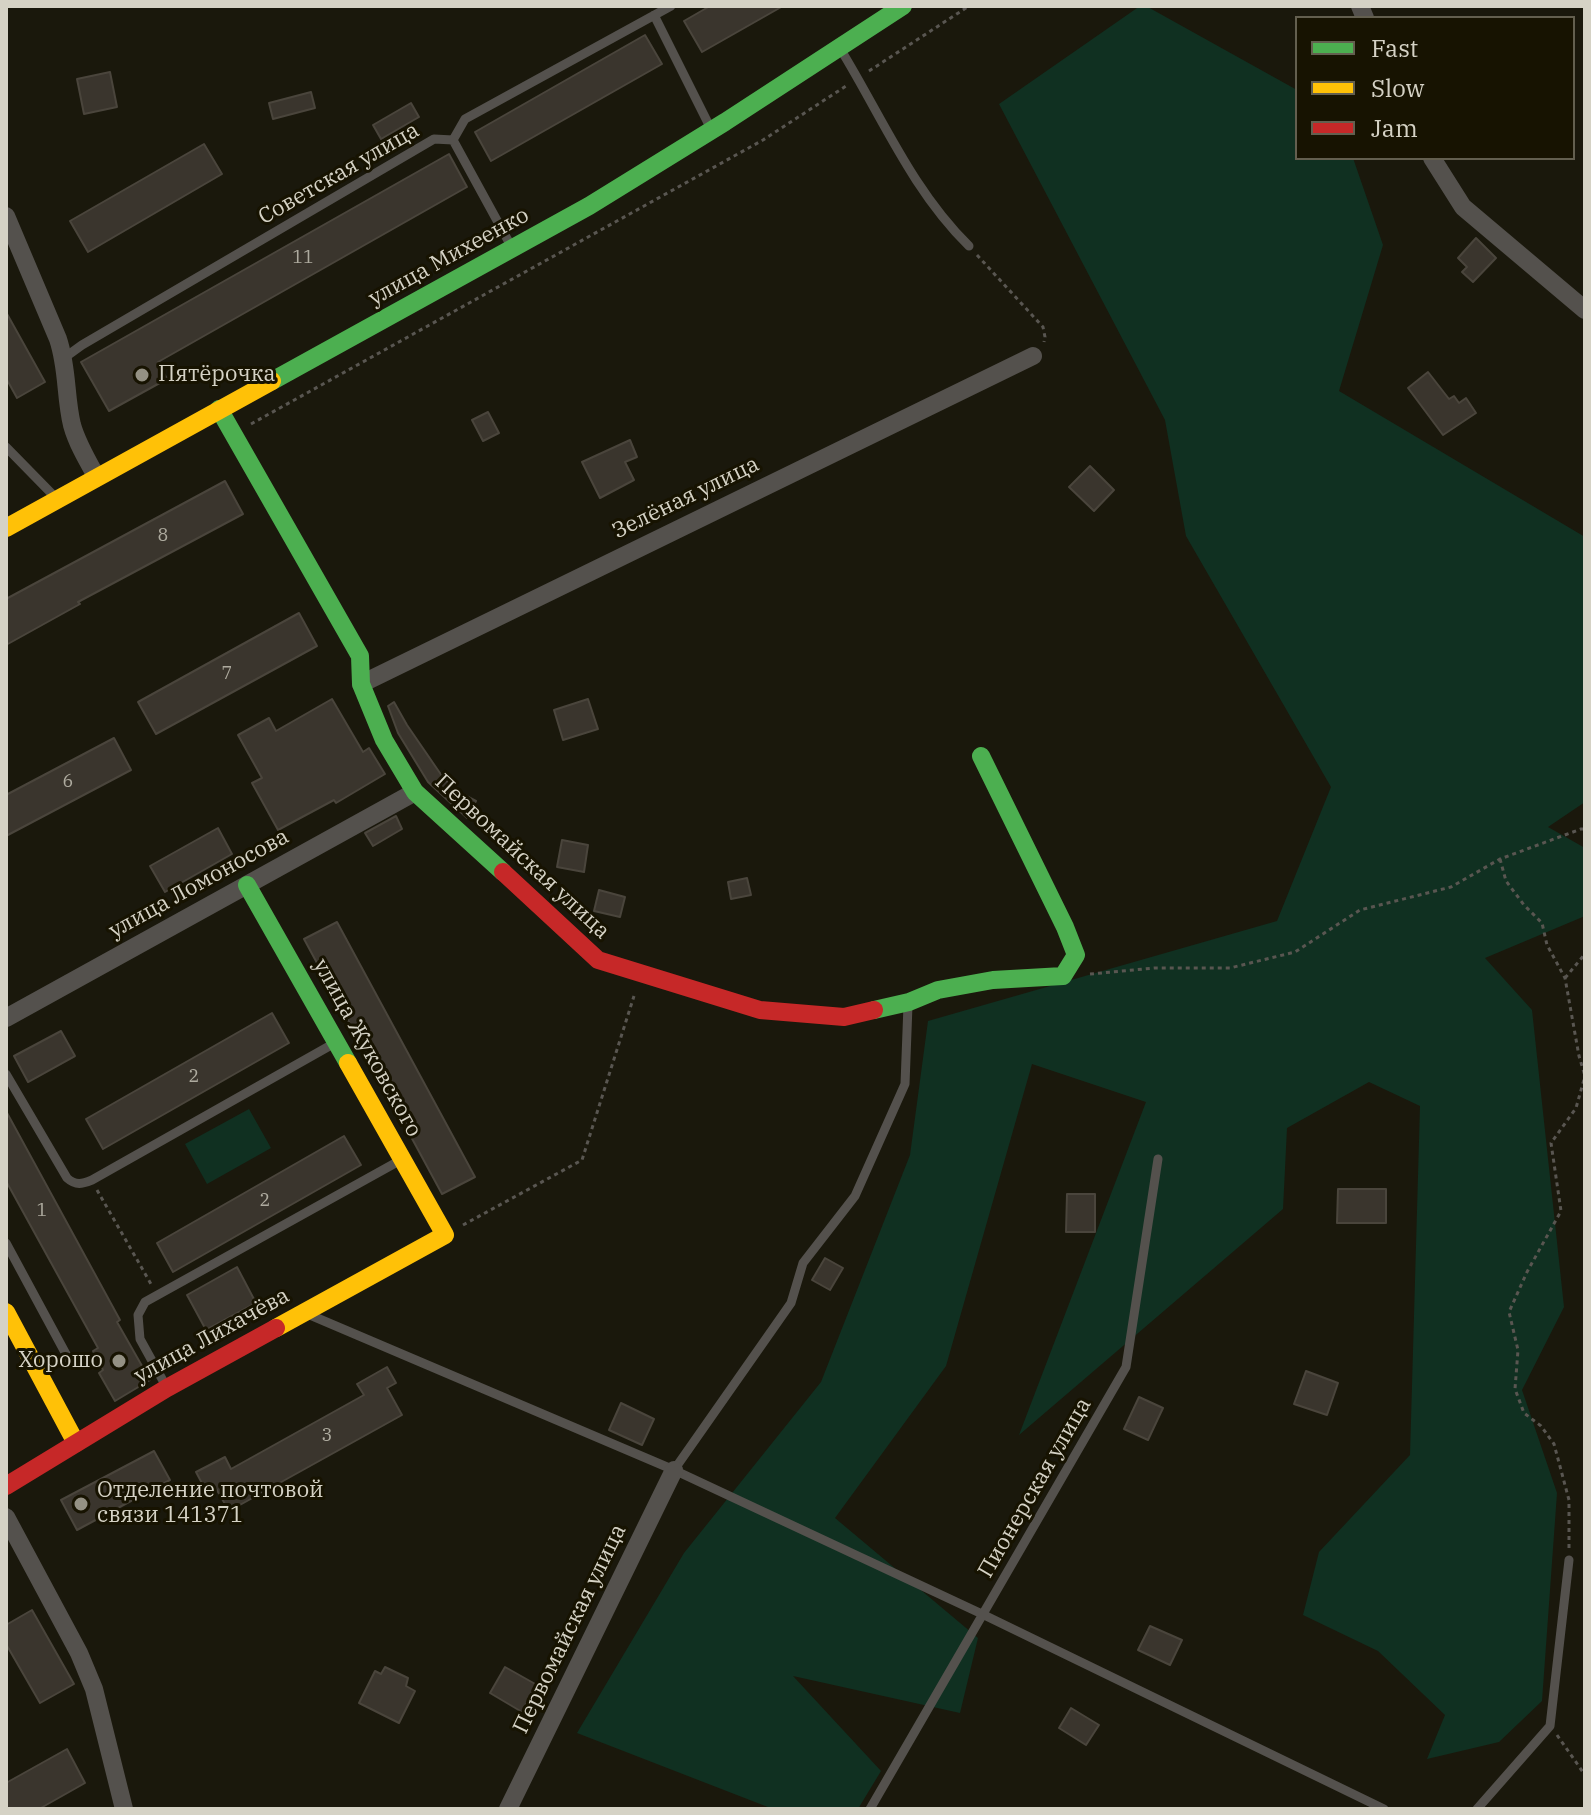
<!DOCTYPE html>
<meta charset="utf-8">
<style>
body{margin:0}
#map{position:relative;width:1591px;height:1815px;overflow:hidden;background:#1a180c;font-family:"IBM Plex Serif",serif}
canvas{display:block}
.frame{position:absolute;inset:0;border:8px solid #d5d2c5;pointer-events:none}
.legend{position:absolute;left:1295px;top:16px;width:280px;height:144px;box-sizing:border-box;background:#171301;border:2px solid #635f4f;margin:0;padding:10px 14px;list-style:none;font-size:24px;color:#d5d2c5}
.legend li{display:flex;align-items:center;gap:16px;height:40px}
.legend b{width:40px;border:2px solid #635f4f}
</style>
<div id="map">
<canvas width="1591" height="1815"></canvas>
<div class="frame"></div>
<ul class="legend">
<li><b style="height:10px;background:#4caf50"></b>Fast</li>
<li><b style="height:10px;background:#ffc107"></b>Slow</li>
<li><b style="height:10px;background:#c62828"></b>Jam</li>
</ul>
</div>
<script>
const ctx = document.querySelector('canvas').getContext('2d');
ctx.lineJoin = 'round';
function fillPath(path, color) { ctx.fillStyle = color; ctx.fill(path, 'evenodd'); }
function trace(path, color, width, dash) { ctx.strokeStyle = color; ctx.lineWidth = width; ctx.lineCap = dash ? 'butt' : 'round'; ctx.setLineDash(dash || []); ctx.stroke(path); }
function drawText(font, color, halo, rows, align = 'center') {
  ctx.font = font + ' "IBM Plex Serif",serif'; ctx.lineWidth = 6; ctx.setLineDash([]); ctx.textBaseline = 'middle'; ctx.strokeStyle = halo; ctx.fillStyle = color; for (const [text, x, y, turn = 0] of rows) {
    ctx.save(); ctx.translate(x, y); ctx.rotate((+turn || 0) * Math.PI / 180); ctx.textAlign = isNaN(turn) ? turn : align; if (halo) ctx.strokeText(text, 0, 0); ctx.fillText(text, 0, 0); ctx.restore();
  }
}
const green = new Path2D(`
 M1140,6h6l151,84v68h56l30,87 -44,146 246,146v265l-37,25 37,21v68l-100,42 47,52 32,297 -42,83 35,103 -15,208 -43,41 -72,17 18,-44 -67,-64 -75,-36 16,-63 91,-97 10,-349 -51,-24 -82,46 -4,81 -264,226 127,-333 -114,-38 -86,302 -111,152 143,120 -18,75 -167,-37 88,95 -23,38h-85l-196,-76 107,-180 137,-171 89,-227 18,-134 349,-100 54,-134 -145,-251 -21,-116 -166,-316z
 M249,1109l22,39 -64,36 -22,-40z`);
const building = new Path2D(`
 M710,6h73l-81,46 -18,-31z
 M645,35l17,29 -171,97 -16,-29z
 M110,72l7,35 -33,7 -7,-35z
 M311,92l4,16 -42,11 -4,-16z
 M411,103l8,14 -38,22 -8,-14z
 M204,144l18,30 -134,78 -18,-31z
 M449,154l18,33 -309,175 9,17 -58,32 -28,-49z
 M1476,238l20,20 -23,24 -11,-10 5,-5 -9,-9z
 M6,312l39,70 -28,16 -11,-20z
 M1428,372l21,27 5,-3 5,7 7,-5 10,15 -33,22 -35,-47z
 M488,412l11,21 -16,8 -11,-21z
 M630,440l7,17 -12,5 9,18 -34,18 -18,-36z
 M1090,466l24,24 -20,21 -25,-24z
 M225,481l18,33 -165,88 2,2 -74,41v-46z
 M299,613l18,33 -161,88 -18,-32z
 M332,699l31,53 6,-4 16,26 -49,29 -2,-3 -56,30 -26,-47 10,-5 -24,-43 31,-17 7,13z
 M588,699l10,30 -35,11 -9,-30z
 M394,702l13,23 35,51 13,14 21,11 -9,17 -39,-36 -30,-49 -10,-27z
 M114,738l17,32 -125,66v-41z
 M396,816l6,13 -29,17 -8,-13z
 M218,828l14,26 -67,38 -15,-26z
 M562,840l26,5 -4,27 -27,-5z
 M747,878l4,17 -20,4 -3,-17z
 M599,890l26,7 -5,20 -26,-6z
 M337,922l138,255 -33,17 -138,-255z
 M272,1013l17,30 -186,106 -17,-30z
 M61,1031l14,25 -47,26 -14,-26z
 M6,1111l114,209 -3,2 33,58 -35,21 -16,-28 4,-3 -10,-19 5,-3 -92,-167z
 M344,1136l17,29 -188,107 -16,-29z
 M1338,1189h48v34h-49z
 M1067,1194h28v38h-29z
 M825,1258l18,10 -13,22 -18,-10z
 M237,1267l19,36 -50,27 -19,-35z
 M387,1367l9,16 -9,5 15,27 -173,96 -15,-26 -9,4 -9,-17 29,-15 6,12 133,-74 -7,-11z
 M1306,1371l32,12 -11,32 -33,-11z
 M1139,1397l24,11 -15,32 -24,-11z
 M621,1403l33,16 -12,26 -33,-15z
 M154,1451l16,29 -93,50 -16,-30z
 M32,1610l42,74 -34,19 -34,-59v-19z
 M1150,1626l32,14 -12,25 -32,-15z
 M385,1667l23,11 -2,8 9,5 -16,32 -40,-20 16,-32 6,3z
 M505,1667l32,18 -15,27 -32,-19z
 M1071,1708l28,17 -13,20 -27,-17z
 M67,1749l18,34 -46,26h-33v-26z`);
const path = new Path2D(`
 M869,71l100,-65
 M977,255l66,72 2,10 -1,5
 M251,424l512,-284 83,-54
 M1500,859l6,22 18,24 18,18 5,22 18,33 14,78 6,20
 M1090,974l65,-6h75l65,-16 65,-42 91,-23 49,-28 81,-30h4
 M1565,978l20,-24
 M97,1190l54,94
 M463,1225l119,-65 52,-164
 M1569,1548v-48l-15,-56 -13,-18 -17,-13 -9,-24 3,-39 -9,-38 18,-40 34,-61 -10,-68 25,-35 9,-32
 M1557,1735l28,40`);
const lane = new Path2D(`
 M654,15l56,112
 M841,50c41,67 71,140 128,196
 M453,140l58,106
 M64,358l18,-13 352,-206 19,1 12,-21 206,-113
 M6,447l48,49
 M6,1074l61,104c9,8 15,6 25,2l241,-136
 M6,1243l61,113 -28,16
 M310,1315l364,155 308,144 402,195
 M167,1388l-27,-49 -2,-24 7,-13 254,-141
 M674,1470l117,-167 12,-40 52,-67 50,-112 3,-79
 M870,1809l256,-442 32,-208
 M1477,1809l73,-83 19,-166`);
const street = new Path2D(`
 M1360,6l5,12
 M1432,158l31,49 122,103
 M6,216l52,123c10,30 7,57 14,86 5,18 15,35 24,51
 M361,684l672,-328
 M6,1018l409,-226
 M6,1517l73,136 15,36 30,120
 M508,1809l166,-339`);
const fast = new Path2D(`
 M272,381l317,-175 136,-84 178,-116
 M219,409l141,247 1,28 23,56 31,52 88,80
 M247,885l101,178
 M874,1010l35,-8 29,-12 55,-10 70,-4 13,-21 -11,-28 -84,-171`);
const slow = new Path2D(`
 M6,528l266,-147
 M6,1312l70,131
 M276,1328l169,-93 -97,-172`);
const jam = new Path2D(`
 M503,872l95,88 162,50 84,7 30,-7
 M6,1486l161,-98 109,-60`);
const markers = [
 [142,375,8,"#949184"],
 [119,1361,8,"#949184"],
 [81,1504,8,"#949184"]
];
const numberNames = [
 ["11",303,258],
 ["8",163,536],
 ["7",227,674],
 ["6",68,782],
 ["2",194,1077],
 ["2",265,1201],
 ["1",42,1211],
 ["3",327,1436]
];
const streetNames = [
 ["Советская улица",339,174,-30],
 ["улица Михеенко",449,257,-29],
 ["Зелёная улица",686,498,-26],
 ["Первомайская улица",522,857,43],
 ["улица Ломоносова",199,884,-29],
 ["улица Жуковского",367,1048,61],
 ["улица Лихачёва",212,1336,-29],
 ["Пионерская улица",1035,1488,-60],
 ["Первомайская улица",570,1629,-64]
];
const poiNames = [
 ["Пятёрочка",158,375],
 ["Хорошо",103,1361,"right"],
 ["Отделение почтовой",97,1491],
 ["связи 141371",97,1516]
];
fillPath(green, '#103021');
fillPath(building, '#3a352d');
trace(building, '#4a453c', 2);
trace(path, '#595651', 3, [4, 4]);
trace(lane, '#54514d', 9);
trace(street, '#54514d', 18);
trace(fast, '#4caf50', 18);
trace(slow, '#ffc107', 18);
trace(jam, '#c62828', 18);
for (const [x, y, r, color] of markers) { const dot = new Path2D(); dot.arc(x, y, r, 0, 2 * Math.PI); ctx.fillStyle = color; ctx.fill(dot); trace(dot, '#171301', 3); }
drawText('18px', '#aeab9f', null, numberNames);
drawText('22px', '#d5d2c5', '#171301', streetNames);
drawText('22px', '#d5d2c5', '#171301', poiNames, 'left');
</script>
